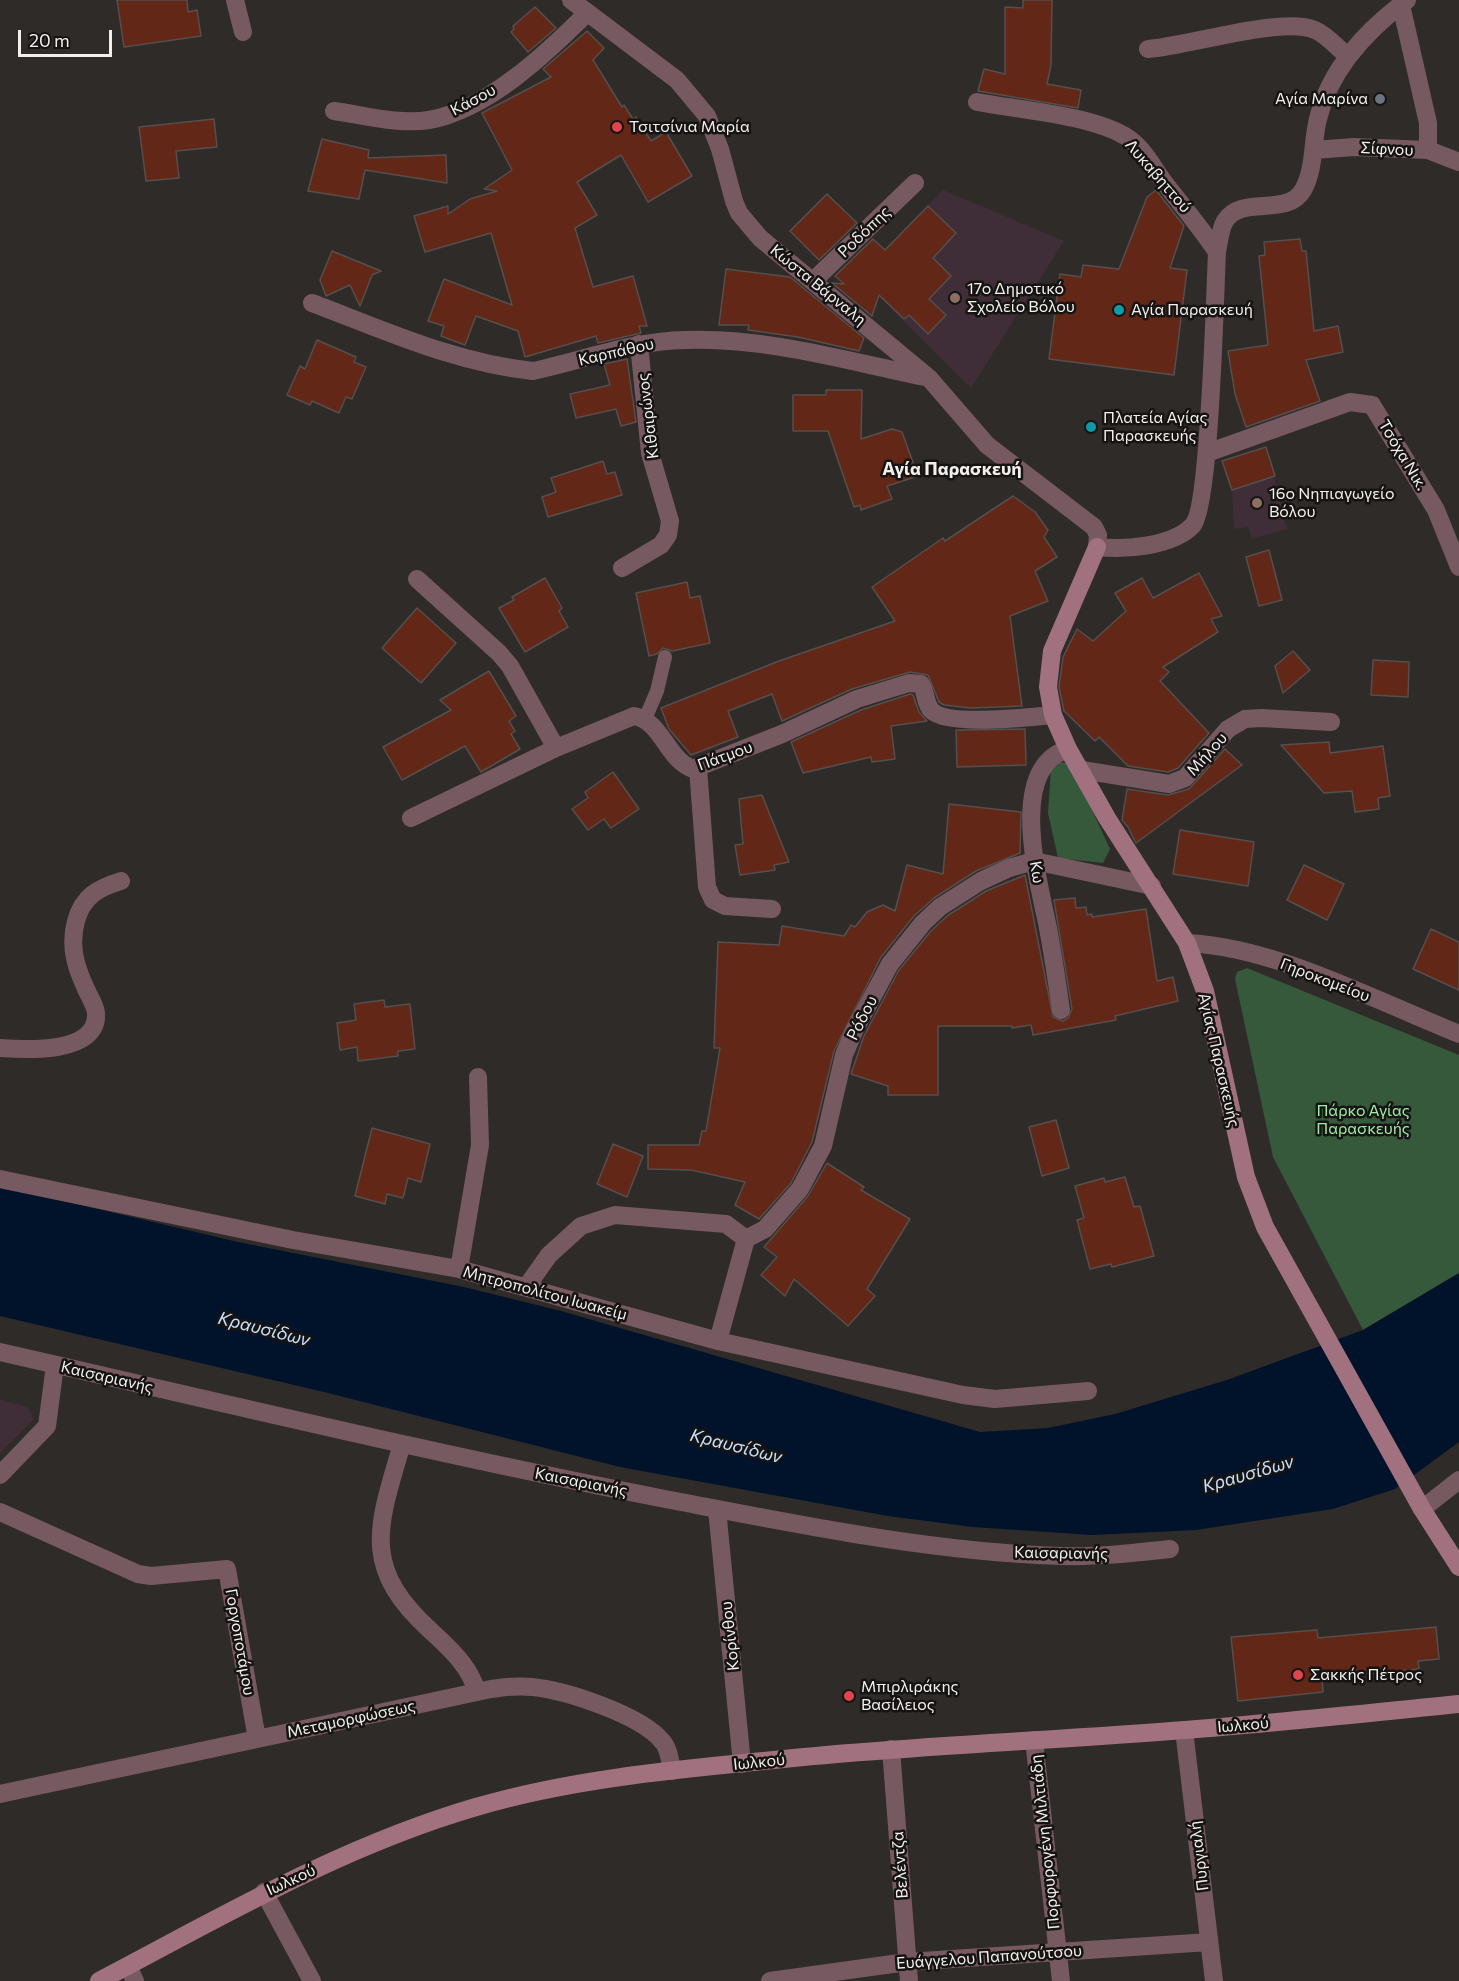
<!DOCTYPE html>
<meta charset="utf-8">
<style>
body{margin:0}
#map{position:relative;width:1459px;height:1981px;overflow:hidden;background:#2f2b28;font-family:Commissioner,sans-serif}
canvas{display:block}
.scale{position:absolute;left:18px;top:30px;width:94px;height:27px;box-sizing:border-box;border:3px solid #f2efed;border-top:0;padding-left:8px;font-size:18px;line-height:21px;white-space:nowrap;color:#f2efed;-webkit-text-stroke:4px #161413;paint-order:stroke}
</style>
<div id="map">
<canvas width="1459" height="1981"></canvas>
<div class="scale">20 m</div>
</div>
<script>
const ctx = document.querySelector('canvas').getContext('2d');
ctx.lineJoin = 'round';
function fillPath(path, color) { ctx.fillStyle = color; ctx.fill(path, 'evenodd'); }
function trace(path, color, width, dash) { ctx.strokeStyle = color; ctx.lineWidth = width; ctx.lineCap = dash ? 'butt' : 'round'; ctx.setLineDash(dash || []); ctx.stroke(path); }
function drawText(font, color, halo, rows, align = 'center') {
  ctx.font = font + ' Commissioner,sans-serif'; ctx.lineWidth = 5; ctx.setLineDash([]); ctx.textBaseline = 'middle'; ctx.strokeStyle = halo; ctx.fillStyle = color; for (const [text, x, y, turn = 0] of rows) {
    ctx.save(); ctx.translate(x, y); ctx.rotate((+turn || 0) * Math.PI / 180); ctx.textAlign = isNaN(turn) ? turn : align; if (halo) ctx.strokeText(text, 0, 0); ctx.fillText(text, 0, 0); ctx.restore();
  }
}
const education = new Path2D(`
 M943,190l121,51 -93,147 -112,-112z
 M1266,447l21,82 -36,10 -2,-12 -15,2 -2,-39 -10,-29z
 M0,1400l28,7 6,12 -34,34z`);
const green = new Path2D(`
 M1058,762l11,1 4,5 37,81 -7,14 -45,-5 -10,-45 3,-45z
 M1247,968l212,87v218l-96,57 -90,-173 -38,-178 2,-7z`);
const water = new Path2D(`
 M0,1186l238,56 226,45 97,24 419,121 68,-4 67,-14 112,-34 136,-50 96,-57v169l-64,47 -62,20 -137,21 -104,5 -119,-8 -85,-11 -268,-49 -296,-75 -324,-76z`);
const building = new Path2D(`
 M117,0h70l1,12 9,-2 4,26 -77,11z
 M1023,0h29l-1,65 -4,19 34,6 -3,18 -100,-17 6,-22 21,5v-67l18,1z
 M535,7l21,21 -28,24 -17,-20 3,-3 -1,-3z
 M587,31l17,17 -11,12 29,47 2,-2 9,14 3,-2 15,24 15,-9 26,44 -44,26 -27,-47 -44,27 20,33 -22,13 18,59 40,-11 14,50h-8l2,7 -43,10 -2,-7 -71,21 -7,-26 -42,-15 -11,29 -24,-9 3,-10 -16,-5 16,-42 68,26 -21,-72 -66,19 -11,-36 34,-10v8l22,-15 27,-8 -13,-2 28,-19 -30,-57 69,-36 -8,-8z
 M214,119l3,28 -41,4 3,27 -33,3 -7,-54z
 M322,139l47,11 -1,8 78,-3 1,28 -82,-13 -6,29 -51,-8z
 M1156,190l28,36 -14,42 17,2 -13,105 -125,-16 11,-85 21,3 2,-12 36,4 28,-72z
 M827,194l30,29 -38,37 -29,-29z
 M928,206l28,27 -23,25 18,18 -22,23 17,16 -18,19 -19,-19 -5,4 -25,-24 -7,21 -40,-33 12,1 -9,-8 38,-37 12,11z
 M1300,239l2,12h4l8,80 24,-5 5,26 -37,8 14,41 -74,26 -11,-33 -7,-43 40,-6 -9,-89 6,-1 -1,-13z
 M332,251l49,20 -9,4 -12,31 -10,-21 -24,11 -6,-16z
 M726,269l64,8 74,61 -5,13 -61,-14 -50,-7 1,-5h-30z
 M317,340l39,17 -2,5 12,5 -14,32 -6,-2 -7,16 -27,-12 -2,4 -23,-10 13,-29 5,3z
 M627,359l9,63 -15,4 -5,-17 -40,9 -6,-24 40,-9 -6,-21z
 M826,390h36l-1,49 31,-10 10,3 16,44 -31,10 5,13 -31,11 -1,-5 -6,2 -26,-76h-35v-36h33z
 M1266,447l9,29 -43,14 -10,-29z
 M603,461l4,13 8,-2 7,23 -74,22 -6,-20 14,-5 -5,-14z
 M1013,496l22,16 13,18 -4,7 13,20 -22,14 13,30 -38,15 12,90 -51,2 -27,-3 -5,-3 -11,-27 -18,-3 -58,17 -70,32 -10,-27 -44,17 10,26 -47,18 -22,-26 -8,-21 118,-47 116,-40 -23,-34 71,-49 2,3z
 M1269,550l13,50 -23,6 -13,-49z
 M1199,573l23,43 -11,3 7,13 -55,35 6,5 -9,9 49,52 -31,35 -10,4 -40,-6 -29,-29 -4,4 -31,-30 -5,-24 4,-30 14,-28 16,12 33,-30 -11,-18 27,-15 11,20z
 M545,578l17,30 -3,3 9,16 -43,25 -26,-44 15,-8 -2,-3z
 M687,582l3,16 10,-2 10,47 -38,8 -9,-3 -6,6 -8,2 -13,-63z
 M417,608l39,35 -35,40 -39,-35z
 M1293,651l17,19 -27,23 -8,-27z
 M1373,660l36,2 -1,35 -37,-2z
 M489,671l27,45 -7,5 6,10 -4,3 9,15 -39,23 -16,-26 -63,34 -19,-33 68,-37 -11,-10z
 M910,694l3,1 6,17 8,9 -36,5 4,33 -23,3 -1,-5 -68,16 -12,-31 70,-32z
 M1025,729l1,36 -69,2 -1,-37z
 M1329,742l1,11 53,-7 7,50 -12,2 1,11 -24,3 -3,-21 -28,2 -43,-48z
 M1225,749l17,16 -106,78 -8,-16 -6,-7 5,-31 41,6 21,-6z
 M613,772l26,37 -28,19 -7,-9 -16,11 -16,-21 16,-11 -3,-6z
 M762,795l27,67 -15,3 1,5 -35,5 -5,-30 8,-1 -4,-45z
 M949,804l72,8 -1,41 -44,18 -42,27 -20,18 -33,41 -47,94 -22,91 -21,41 -32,36 -24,-14 10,-23 -54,-12 -43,-1v-24h51l3,-14h4l14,-83h-6l4,-106 61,3 3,-19 62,10 7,-11 4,2 12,-15 16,-7 12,6 12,-46 36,9z
 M1180,830l74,12 -6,44 -75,-12z
 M1304,865l40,19 -17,36 -40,-20z
 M1025,875l28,142 10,4 5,-3 4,-9 -18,-109 21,-2 1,10 10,-1 1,8 5,-1v3l54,-8 11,72 16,-4 5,24 -63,15 1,4 -83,15 -2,-10 -19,3v-2h-74v69h-50v-9l-37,-12 13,-38 35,-66 32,-39 16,-15 39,-25z
 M1431,929l28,13v48l-46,-21z
 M384,1000l1,7 25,-3 5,45 -17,2v5l-40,5 -1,-14 -17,3 -3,-27 19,-3 -2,-16z
 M1056,1120l13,48 -27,8 -13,-49z
 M372,1128l58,16 -9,38 -13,-4 -5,20 -16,-4 -2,10 -30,-8z
 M613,1144l30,12 -16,41 -30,-13z
 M827,1163l37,24 -3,3 49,29 -43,70 8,7 -27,30 -54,-47 -9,17 -24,-21 16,-18 -13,-10 44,-51z
 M1125,1177l9,30 6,-1 14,50 -42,11 -1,-3 -21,5 -13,-49 7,-2 -9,-32 29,-8 1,4z
 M1436,1627l3,32 -21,2 1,8 -97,9 1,14 -85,9 -7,-64 86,-7 1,8z`);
const lane = new Path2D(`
 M645,719l12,-28 8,-34`);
const street = new Path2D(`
 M235,0l8,32
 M571,0l106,80 30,36 13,33 14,52 5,12 21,25 169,140 58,67 107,82 4,8 -1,12c26,3 76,0 96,-22 17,-19 22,-233 24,-273 2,-9 3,-23 8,-31 16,-27 62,-3 78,-31 12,-21 9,-48 15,-71 12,-51 49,-89 89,-119
 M1401,5l27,118v27
 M1148,49c41,-3 133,-33 167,-19 12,5 21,17 33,26
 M977,102c43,8 112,13 148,34 19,11 29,34 42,50 17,22 34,42 50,66
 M334,111c30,4 65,14 95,9 58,-10 118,-67 158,-107
 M1314,150l40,-3 74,3 31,12
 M813,281l102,-98
 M312,303c72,27 143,60 221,68 50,-11 100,-30 152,-31 80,-3 162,21 240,37
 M1207,453l143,-51 22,3 64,105 23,57
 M622,568l39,-23 7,-10 2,-14 -20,-68 -11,-109
 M417,579l82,74 11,13 46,82
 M698,768l9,119 6,13 12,6 47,3
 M1082,770l87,14 16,-6 43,-49 17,-10 17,-1 69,4
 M411,818l145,-70 78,-32c28,5 33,44 59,53l89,-35 75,-35 52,-16 12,1c5,8 4,19 10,26 15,17 99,7 122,5
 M1187,943c89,4 189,58 272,91
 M1061,1010c-4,-28 -8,-55 -13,-82 -9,-46 -42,-160 20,-179
 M0,1048c27,2 99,6 96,-35 -1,-8 -6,-15 -9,-22 -11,-23 -18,-44 -11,-70 7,-25 22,-33 45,-40
 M0,1179l293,61 166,29 259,72 245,54 32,4 93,-8
 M459,1269l21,-124 -2,-68
 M527,1286l22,-31 32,-29 34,-11 111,9 20,15
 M718,1341l28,-102 19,-10 35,-40 23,-43 21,-91 10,-24 36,-67 33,-41 17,-16 41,-26 28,-13 25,-7 118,25
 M0,1352c220,50 439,103 660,146 132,25 268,54 402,58 36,1 72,-3 108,-7
 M402,1444c-24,82 -42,123 29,187 20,19 38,34 46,61
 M0,1475l47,-49 8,-61
 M717,1509l25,255
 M1422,1509l37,-29
 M0,1512l138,62 13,2 76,-7 30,170
 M1184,1730l30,251
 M1034,1740l27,241
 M891,1749l18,232
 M0,1794l491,-105c13,-2 27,-3 41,-2 33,3 109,28 130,54 7,7 8,20 10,30
 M264,1892l48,89
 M128,1966l7,15
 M770,1981l137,-19 302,-20`);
const secondary = new Path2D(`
 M1097,547l-45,104 -4,36 5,28 15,34 39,69 80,125 18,48 41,186 19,50 157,282 37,58
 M99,1981c122,-64 243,-135 377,-174 105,-31 220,-39 328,-50 127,-12 254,-17 381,-27 91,-7 183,-17 274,-26`);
const markers = [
 [1380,99,6,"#6b7280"],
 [617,127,6,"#e0444e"],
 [955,298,6,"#8d6e63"],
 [1119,310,6,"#0f9aa8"],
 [1091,427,6,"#0f9aa8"],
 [1257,503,6,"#8d6e63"],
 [1298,1675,6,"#e0444e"],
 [849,1696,6,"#e0444e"]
];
const poiNames = [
 ["Αγία Μαρίνα",1368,99,"right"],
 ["Τσιτσίνια Μαρία",629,127],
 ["17ο Δημοτικό",967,289],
 ["Σχολείο Βόλου",967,307],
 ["Αγία Παρασκευή",1131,310],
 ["Πλατεία Αγίας",1103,418],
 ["Παρασκευής",1103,436],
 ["16ο Νηπιαγωγείο",1269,494],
 ["Βόλου",1269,512],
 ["Σακκής Πέτρος",1310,1675],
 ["Μπιρλιράκης",861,1687],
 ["Βασίλειος",861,1705]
];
const streetNames = [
 ["Κάσου",473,100,-28],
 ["Σίφνου",1387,149,3],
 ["Λυκαβηττού",1158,176,49],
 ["Ροδόπης",864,232,-44],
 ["Κώστα Βάρναλη",818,285,39],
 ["Καρπάθου",616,352,-13],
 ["Κιθαιρώνος",648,416,-97],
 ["Τσόχα Νικ.",1403,455,59],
 ["Μήλου",1207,754,-48],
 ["Πάτμου",725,756,-20],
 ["Κω",1037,872,80],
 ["Γηροκομείου",1325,980,21],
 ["Ρόδου",862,1018,-63],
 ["Αγίας Παρασκευής",1219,1060,77],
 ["Μητροπολίτου Ιωακείμ",545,1293,15],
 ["Καισαριανής",107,1377,13],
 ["Καισαριανής",581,1482,11],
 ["Καισαριανής",1061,1553,1],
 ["Κορίνθου",730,1636,-96],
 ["Γοργοποτάμου",240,1642,80],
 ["Μεταμορφώσεως",351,1719,-12],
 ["Ιωλκού",1243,1725,-5],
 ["Ιωλκού",759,1762,-6],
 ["Πορφυρογένη Μιλτιάδη",1045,1842,-96],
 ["Πυργιαλή",1199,1856,-97],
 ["Βελέντζα",900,1865,-94],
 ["Ιωλκού",291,1880,-25],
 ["Ευάγγελου Παπανούτσου",989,1957,-4]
];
const parkNames = [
 ["Πάρκο Αγίας",1363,1111],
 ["Παρασκευής",1363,1129]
];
const neighbourhoodNames = [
 ["Αγία Παρασκευή",952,469]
];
const waterNames = [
 ["Κραυσίδων",264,1329,14],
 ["Κραυσίδων",736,1446,14],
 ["Κραυσίδων",1248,1474,-16]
];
fillPath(education, '#3f2e37');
fillPath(green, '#36583b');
fillPath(water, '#01132b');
fillPath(building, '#632717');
trace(building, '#554f4d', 1.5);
trace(lane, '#775961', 14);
trace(street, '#775961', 18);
trace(secondary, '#a1717f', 18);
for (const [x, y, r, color] of markers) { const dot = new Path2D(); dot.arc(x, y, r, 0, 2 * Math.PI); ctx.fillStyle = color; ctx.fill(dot); trace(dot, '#161413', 2); }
drawText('16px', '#f2efed', '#161413', poiNames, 'left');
drawText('16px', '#f2efed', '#161413', streetNames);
drawText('16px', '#9ceba6', '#161413', parkNames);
drawText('bold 18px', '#f2efed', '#161413', neighbourhoodNames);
drawText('italic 18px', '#c8e0fe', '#161413', waterNames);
</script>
